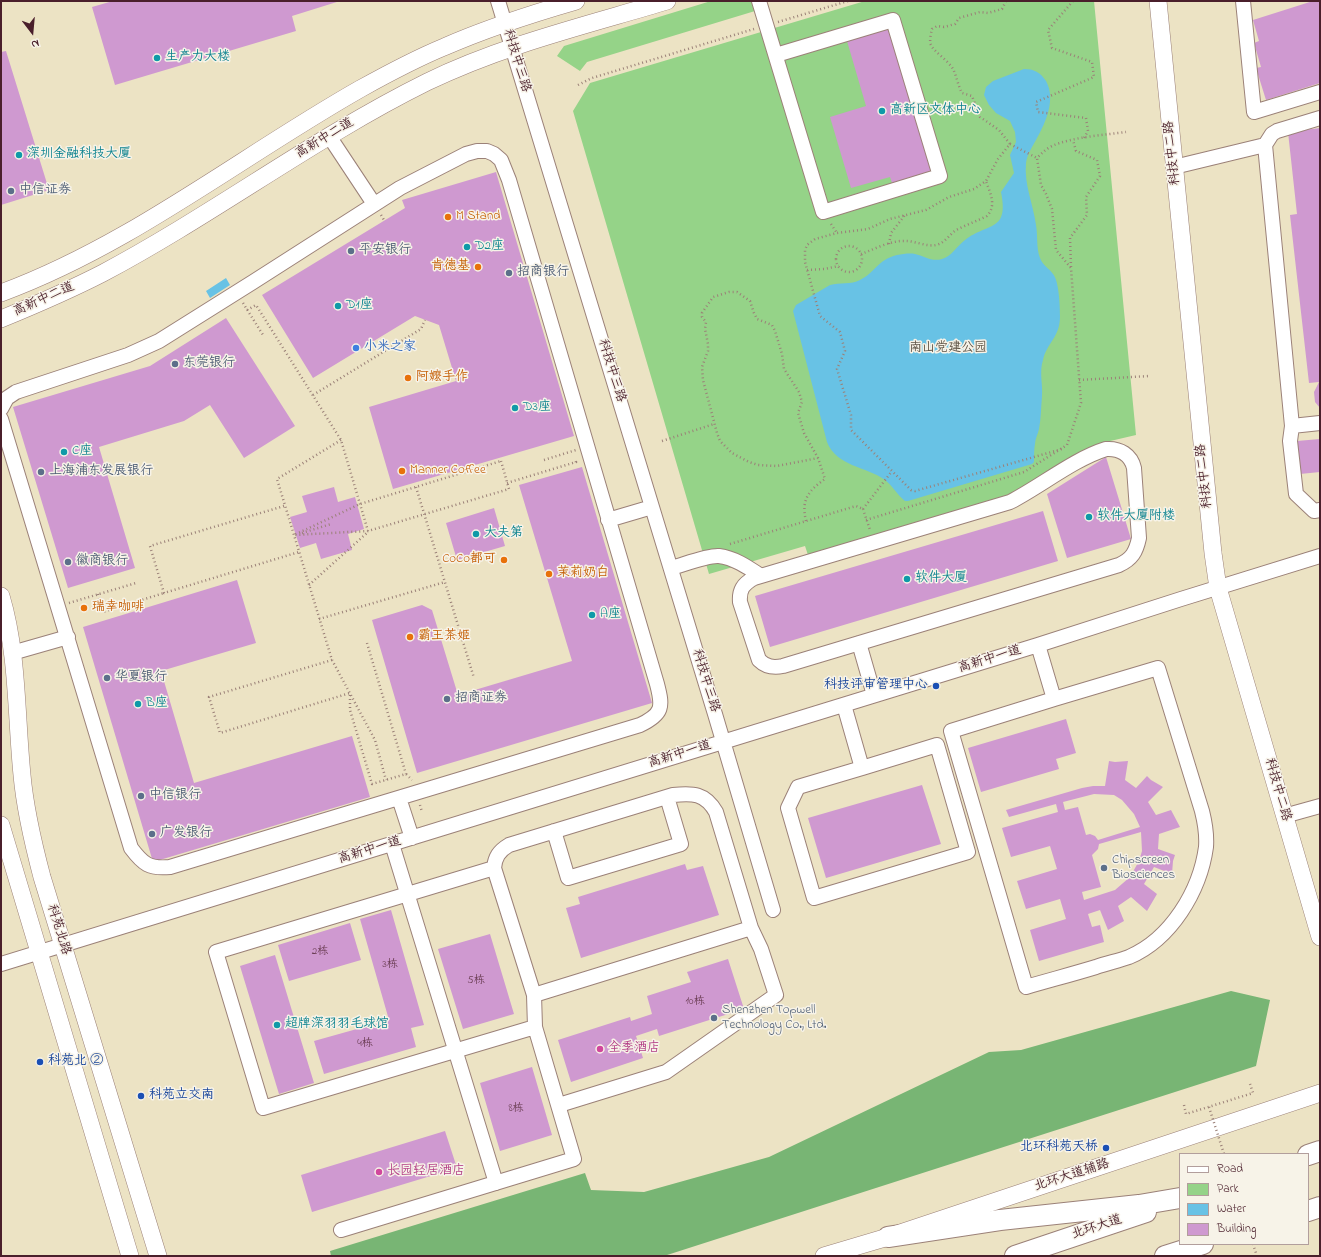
<!DOCTYPE html>
<meta charset="utf-8">
<style>
body{margin:0}
#map{position:relative;width:1321px;height:1257px;overflow:hidden;background:#ece3c4;font-family:"Indie Flower",sans-serif}
canvas{display:block}
.frame{position:absolute;inset:0;border:2px solid #4a1f2b;pointer-events:none}
.legend{position:absolute;left:1179px;top:1153px;width:130px;height:92px;box-sizing:border-box;background:#f7f3e8;border:1px solid #b29e9c;margin:0;padding:5px 7px;list-style:none;font-size:12px;color:#4a1f2b}
.legend li{display:flex;align-items:center;gap:8px;height:20px}
.legend b{width:20px;border:1px solid #b29e9c}
.north{position:absolute;left:12px;top:12px;width:40px;height:40px;-webkit-text-stroke:3px #f7f3e8;paint-order:stroke;rotate:164deg;font-size:11px;font-weight:700;line-height:16px;text-align:center;color:#4a1f2b}
.north::after{content:'';display:block;margin:auto;width:14px;height:18px;background:#4a1f2b;clip-path:polygon(50% 0,100% 100%,50% 72%,0 100%)}
</style>
<div id="map">
<canvas width="1321" height="1257"></canvas>
<div class="frame"></div>
<ul class="legend">
<li><b style="height:5px;background:#fff"></b>Road</li>
<li><b style="height:11px;background:#95d388"></b>Park</li>
<li><b style="height:11px;background:#68c2e5"></b>Water</li>
<li><b style="height:11px;background:#cf99d0"></b>Building</li>
</ul>
<div class="north">N</div>
</div>
<script>
const ctx = document.querySelector('canvas').getContext('2d');
ctx.lineJoin = 'round';
function fillPath(path, color) { ctx.fillStyle = color; ctx.fill(path, 'evenodd'); }
function trace(path, color, width, dash) { ctx.strokeStyle = color; ctx.lineWidth = width; ctx.lineCap = dash ? 'butt' : 'round'; ctx.setLineDash(dash || []); ctx.stroke(path); }
function drawText(font, color, halo, rows, align = 'center') {
  ctx.font = font + ' "Indie Flower","LXGW WenKai TC",sans-serif'; ctx.lineWidth = 3; ctx.setLineDash([]); ctx.textBaseline = 'middle'; ctx.strokeStyle = halo; ctx.fillStyle = color; for (const [text, x, y, turn = 0] of rows) {
    ctx.save(); ctx.translate(x, y); ctx.rotate((+turn || 0) * Math.PI / 180); ctx.textAlign = isNaN(turn) ? turn : align; if (halo) ctx.strokeText(text, 0, 0); ctx.fillText(text, 0, 0); ctx.restore();
  }
}
const green = new Path2D(`
 M711,1h41l3,10 -168,51 -7,9 -23,-15 7,-10z
 M865,1h229l42,434 -30,7 -94,52 -204,61 -3,-9 -96,28 -136,-463 17,-28z`);
const forest = new Path2D(`
 M1231,991l39,9 -14,66 -592,190h-333l-1,-5 255,-78 6,17 53,2 125,-35 220,-105 32,-2z`);
const water = new Path2D(`
 M1024,69c10,0 16,3 22,12 10,18 0,41 -9,57 -4,8 -10,16 -11,25 -2,22 7,40 10,62 2,11 0,22 4,33 3,8 9,10 13,16 6,7 7,32 7,42 0,22 -13,26 -17,44 -4,12 0,24 -1,36 -1,11 -1,23 -3,33 -1,5 -4,10 -4,15 -1,5 -1,12 -1,18l-2,2 -124,37h-3c-8,-6 -12,-15 -20,-21 -19,-14 -48,-13 -58,-38l-34,-131 3,-6 34,-20c10,-3 21,0 30,-5 15,-7 17,-20 37,-25 6,-1 13,-2 18,-1 9,2 17,8 27,5 9,-2 15,-13 23,-19 24,-18 44,-8 36,-48l13,-19 -4,-18 6,-13 -1,-10 -5,-11 -14,-8 -7,-8 -5,-10 2,-8 7,-6z
 M226,278l4,7 -20,13 -4,-7z`);
const building = new Path2D(`
 M113,1h227l-48,15 4,15 -181,54 -23,-78z
 M1313,1h7v82l-54,17 -10,-32 5,-1 -7,-24 5,-2 -6,-21z
 M891,28l43,145 -41,13 -3,-9 -39,11 -21,-71 36,-11 -19,-65z
 M6,51l43,139 -48,15v-153z
 M1320,128v280l-5,-6 -1,-10 5,-10 -10,1 -19,-168 7,-1 -9,-82z
 M496,172l78,264 -181,53 -24,-82 87,-26 -17,-56 -24,-9 -102,62 -51,-83 143,-87 -3,-8z
 M226,318l69,108 -51,32 -34,-53 -26,16 -85,26 36,121 -67,20 -55,-181 137,-41z
 M1320,439v33l-20,2 -3,-33z
 M1106,457l25,82 -64,19 -20,-64z
 M582,467l70,236 -235,70 -45,-153 50,-15 10,5 26,85 114,-34 -53,-176z
 M334,487l4,15 17,-5 9,32 -16,5 4,16 -31,9 -5,-16 -16,5 -10,-31 17,-5 -5,-16z
 M494,508l11,38 -48,14 -11,-37z
 M1043,511l15,50 -288,86 -15,-51z
 M237,580l19,63 -95,28 33,112 158,-47 18,61 -217,65 -70,-235z
 M1066,719l10,34 -20,6 3,10 -78,23 -13,-44z
 M1109,761l6,1 13,-1 -3,19 11,8 11,-12 4,4 12,7 -15,15 8,13 15,-5 9,17 -21,7 -1,15 17,6 -2,6 -1,13 -18,-7 -10,17 13,10 -10,17 -16,-14 -13,9 6,15 -16,9 -8,-20 -12,4 4,13 8,-2 4,17 -65,19 -9,-31 36,-11 -6,-20 -34,10 -9,-28 40,-12 -7,-23 -39,11 -9,-29 56,-16 -2,-8 -47,13 -3,-7 76,-22 11,-2h12zM1094,794l20,1 8,5 12,14 6,13 -42,13 -3,-4 -5,-2 -4,1 -8,-28 -13,3 -2,-8zM1141,832l1,19 -3,10 -9,16 -15,13 -31,10 -2,-8 19,-5 -9,-32 6,-6 1,-5z
 M922,785l19,59 -115,34 -18,-60z
 M685,864l2,6 16,-4 16,49 -138,43 -15,-50 14,-4 -2,-7z
 M391,910l33,115 -13,3 5,19 -92,27 -10,-33 75,-21 -29,-101z
 M350,923l11,37 -72,21 -11,-36z
 M490,934l24,80 -51,15 -25,-80z
 M275,955l39,128 -35,11 -39,-128z
 M728,959l16,50 -85,27 -2,-7 -21,7 7,22 -72,24 -13,-42 72,-23 1,4 21,-7 -5,-18 44,-14 -4,-10z
 M532,1067l20,68 -52,16 -20,-68z
 M445,1131l12,37 -145,44 -11,-37z`);
const path = new Path2D(`
 M1006,1l-4,8 -14,4 -8,-1 -21,6 -4,6 -11,3 -7,-1 -5,3c-1,5 -3,12 -1,16 3,7 17,15 22,24 4,8 5,17 9,24l10,3 8,21 19,13 11,14 -12,15 -12,22 -12,8 -25,8 -23,13 -36,9 -22,10 -31,4 -22,6 -8,6 -2,5v12l15,54 20,16 5,19 -8,18 14,46v15l60,60 4,1 147,-42
 M1073,1l-25,29 4,18 40,14 2,15 -58,25 2,10 48,6 2,13 -4,7
 M778,22l70,-21
 M578,85l14,-7 162,-49
 M1010,144l27,14
 M381,215l3,5
 M831,224l6,9
 M889,244l2,-11 14,-18
 M836 259a13 13 0 1 1 26 0a13 13 0 1 1-26 0Z
 M861,254c14,-5 30,-14 45,-13 9,0 21,6 30,4 9,-2 13,-10 20,-15 10,-5 21,-9 31,-14 10,-11 3,-23 -1,-35
 M1071,267l-1,-29 17,-23 -1,-18 14,-21 -3,-16 -21,-9 -3,-11
 M807,270l17,-1 15,-3
 M243,303l20,32
 M247,310l9,-5 85,135 27,91
 M1079,380l71,-4
 M313,395l108,-66 4,-9
 M341,440l-64,39 55,181 43,80 11,40
 M662,441l52,-17
 M544,460l32,-10
 M501,461l8,28 -141,42 -74,4 66,-31z
 M507,483l69,-21 -1,-3
 M416,487l58,191
 M284,506l-134,40 14,47 135,-41
 M863,509l29,-38
 M863,509l7,21
 M866,520l158,-48 43,-27 14,-42 -10,-135 -15,-18 -4,-41 -6,-15 -5,-9 -4,-27c5,-5 9,-9 15,-12 20,-9 52,-11 74,-14
 M806,521c-5,-21 2,-30 19,-42l-7,-21 -14,-25 -6,-20 4,-11 -3,-10 -15,-23 -2,-15 -7,-23 -3,-6 -15,-6 -3,-6 -4,-12 -13,-9h-8l-16,5 -11,16v4l4,5 -1,7 3,15v7l-6,16 1,13 14,53 3,8 12,12 17,9 9,3 19,1 41,-8
 M302,533l29,-9
 M730,544l126,-38 7,3
 M309,585l59,-53
 M98,594l5,18 61,-19
 M69,603l67,-20
 M319,619l126,-37
 M367,643l39,131
 M332,660l-123,37 11,36 130,-40v17l22,74 34,-10 6,6
 M420,805l2,7
 M1184,1105l2,9 67,-21 -3,-9
 M1253,1244l4,12`);
const minor = new Path2D(`
 M498,1l217,713 58,196
 M759,1l64,211 117,-36 -47,-156 -117,35
 M1243,1l11,111 66,-20
 M1320,118l-43,13 -5,3 -7,11 27,281 -2,15 6,53 18,17 6,-1
 M329,136l45,68
 M1174,167l91,-22
 M1,409l6,-11 9,-6 112,-37 31,-14 94,-59 147,-94 66,-34 11,-3h10l7,3 7,6 8,20 148,504c6,23 6,30 -17,41l-470,142c-21,2 -27,-3 -39,-19l-130,-429
 M1292,426l28,-3
 M1106,449c14,-1 25,6 28,19l5,70c-3,14 -7,21 -20,27l-336,101c-10,2 -17,1 -24,-6l-19,-58c-1,-12 3,-18 14,-24l256,-76c31,-16 64,-43 96,-53z
 M608,520l44,-13
 M671,568c12,-3 36,-13 48,-12 16,2 30,12 42,20
 M859,643l15,52
 M1038,645l16,54 -103,32 75,256c24,-7 47,-13 70,-20 11,-4 22,-6 33,-10 42,-18 71,-66 77,-110 1,-13 -1,-24 -4,-36l-44,-143 -104,31
 M12,653l56,-16
 M844,705l18,63 -64,19 -10,21 26,90 154,-46 -31,-107 -75,23
 M399,798l13,40
 M1284,816l36,-10
 M554,831l14,47 113,-34 -14,-47
 M392,844l104,339
 M494,868l-278,84 47,156 272,-81
 M1,964l1037,-319 143,-46 139,-43
 M534,995l217,-67
 M341,1230l233,-71 -39,-132 -1,-32 -40,-127c1,-11 5,-17 15,-23l164,-50c20,-2 32,-2 43,17l35,116 10,21 15,46 -110,77 -107,33`);
const major = new Path2D(`
 M1158,1l55,552 5,35 102,349
 M1,293c130,-48 239,-136 359,-204 27,-15 55,-30 84,-42 43,-19 87,-33 132,-46
 M1,319c34,-14 69,-29 102,-46 111,-59 211,-135 324,-191 76,-37 160,-57 240,-81
 M1,596c17,57 15,119 21,179 3,34 11,68 20,102l116,379
 M1,825l129,431
 M824,1256l64,-19 432,-144`);
const highway = new Path2D(`
 M1308,1155l12,-4
 M1308,1211l12,-4
 M888,1237l112,-17 139,-15 41,-7
 M1015,1256l131,-44
 M1165,1256l38,-12`);
const pathBridge = new Path2D(`
 M1209,1107l15,47`);
const markers = [
 [157,58,4,"#0f9aa8"],
 [882,111,4,"#0f9aa8"],
 [19,155,4,"#0f9aa8"],
 [11,191,4,"#5c6f8a"],
 [448,217,4,"#e8710a"],
 [467,247,4,"#0f9aa8"],
 [351,251,4,"#5c6f8a"],
 [478,267,4,"#e8710a"],
 [509,273,4,"#5c6f8a"],
 [338,306,4,"#0f9aa8"],
 [356,348,4,"#3f7fe0"],
 [175,364,4,"#5c6f8a"],
 [408,378,4,"#e8710a"],
 [515,408,4,"#0f9aa8"],
 [64,452,4,"#0f9aa8"],
 [402,471,4,"#e8710a"],
 [41,472,4,"#5c6f8a"],
 [1089,517,4,"#0f9aa8"],
 [476,534,4,"#0f9aa8"],
 [504,560,4,"#e8710a"],
 [68,562,4,"#5c6f8a"],
 [549,574,4,"#e8710a"],
 [907,579,4,"#0f9aa8"],
 [84,608,4,"#e8710a"],
 [592,615,4,"#0f9aa8"],
 [410,637,4,"#e8710a"],
 [107,678,4,"#5c6f8a"],
 [936,686,4,"#1a4fb4"],
 [447,699,4,"#5c6f8a"],
 [138,704,4,"#0f9aa8"],
 [141,796,4,"#5c6f8a"],
 [152,834,4,"#5c6f8a"],
 [1104,868,4,"#5c6f8a"],
 [714,1018,4,"#5c6f8a"],
 [277,1025,4,"#0f9aa8"],
 [600,1049,4,"#d1479c"],
 [40,1062,4,"#1a4fb4"],
 [141,1096,4,"#1a4fb4"],
 [1106,1148,4,"#1a4fb4"],
 [379,1172,4,"#d1479c"]
];
const numberNames = [
 ["2栋",320,952],
 ["3栋",390,965],
 ["5栋",476,981],
 ["10栋",695,1002],
 ["4栋",365,1044],
 ["8栋",516,1109]
];
const cultureNames = [
 ["生产力大楼",165,58],
 ["高新区文体中心",890,111],
 ["深圳金融科技大厦",27,155],
 ["D2座",475,247],
 ["D1座",346,306],
 ["D3座",523,408],
 ["C座",72,452],
 ["软件大厦附楼",1097,517],
 ["大夫第",484,534],
 ["软件大厦",915,579],
 ["A座",600,615],
 ["B座",146,704],
 ["超牌深羽羽毛球馆",285,1025]
];
const streetNames = [
 ["科技中三路",516,61,73],
 ["高新中二道",325,139,-31],
 ["科技中二路",1173,153,-96],
 ["高新中二道",44,300,-24],
 ["科技中三路",611,371,73],
 ["科技中二路",1205,476,-96],
 ["高新中一道",990,660,-17],
 ["科技中三路",705,681,73],
 ["高新中一道",680,755,-17],
 ["科技中二路",1277,790,74],
 ["高新中一道",370,851,-17],
 ["科苑北路",58,930,73],
 ["北环大道辅路",1072,1176,-18],
 ["北环大道",1097,1228,-18]
];
const serviceNames = [
 ["中信证券",19,191],
 ["平安银行",359,251],
 ["招商银行",517,273],
 ["东莞银行",183,364],
 ["上海浦东发展银行",49,472],
 ["徽商银行",76,562],
 ["华夏银行",115,678],
 ["招商证券",455,699],
 ["中信银行",149,796],
 ["广发银行",160,834],
 ["Chipscreen",1112,861],
 ["Biosciences",1112,876],
 ["Shenzhen Topwell",722,1011],
 ["Technology Co., Ltd.",722,1026]
];
const foodNames = [
 ["M Stand",456,217],
 ["肯德基",470,267,"right"],
 ["阿嬷手作",416,378],
 ["Manner Coffee",410,471],
 ["CoCo都可",496,560,"right"],
 ["茉莉奶白",557,574],
 ["瑞幸咖啡",92,608],
 ["霸王茶姬",418,637]
];
const shopNames = [
 ["小米之家",364,348]
];
const parkNames = [
 ["南山党建公园",948,349]
];
const transitNames = [
 ["科技评审管理中心",928,686],
 ["科苑北 ②",48,1062,"left"],
 ["科苑立交南",149,1096,"left"],
 ["北环科苑天桥",1098,1148]
];
const hotelNames = [
 ["全季酒店",608,1049],
 ["长园轻居酒店",387,1172]
];
fillPath(green, '#95d388');
fillPath(forest, '#78b574');
fillPath(water, '#68c2e5');
fillPath(building, '#cf99d0');
trace(minor, '#9b8178', 16);
trace(major, '#9b8178', 18);
trace(highway, '#9b8178', 22);
trace(path, '#9b8178', 2.5, [1, 3]);
trace(minor, '#fff', 14);
trace(major, '#fff', 17);
trace(highway, '#fff', 20);
trace(pathBridge, '#9b8178', 2.5, [1, 3]);
for (const [x, y, r, color] of markers) { const dot = new Path2D(); dot.arc(x, y, r, 0, 2 * Math.PI); ctx.fillStyle = color; ctx.fill(dot); trace(dot, '#f7f3e8', 1.5); }
drawText('11px', '#6b3e54', null, numberNames);
drawText('13px', '#0d838f', '#f7f3e8', cultureNames, 'left');
drawText('13px', '#4a1f2b', '#f7f3e8', streetNames);
drawText('13px', '#4e5e75', '#f7f3e8', serviceNames, 'left');
drawText('13px', '#c56008', '#f7f3e8', foodNames, 'left');
drawText('13px', '#366cbe', '#f7f3e8', shopNames, 'left');
drawText('13px', '#605547', '#f7f3e8', parkNames);
drawText('13px', '#164399', '#f7f3e8', transitNames, 'right');
drawText('13px', '#b23c85', '#f7f3e8', hotelNames, 'left');
</script>
